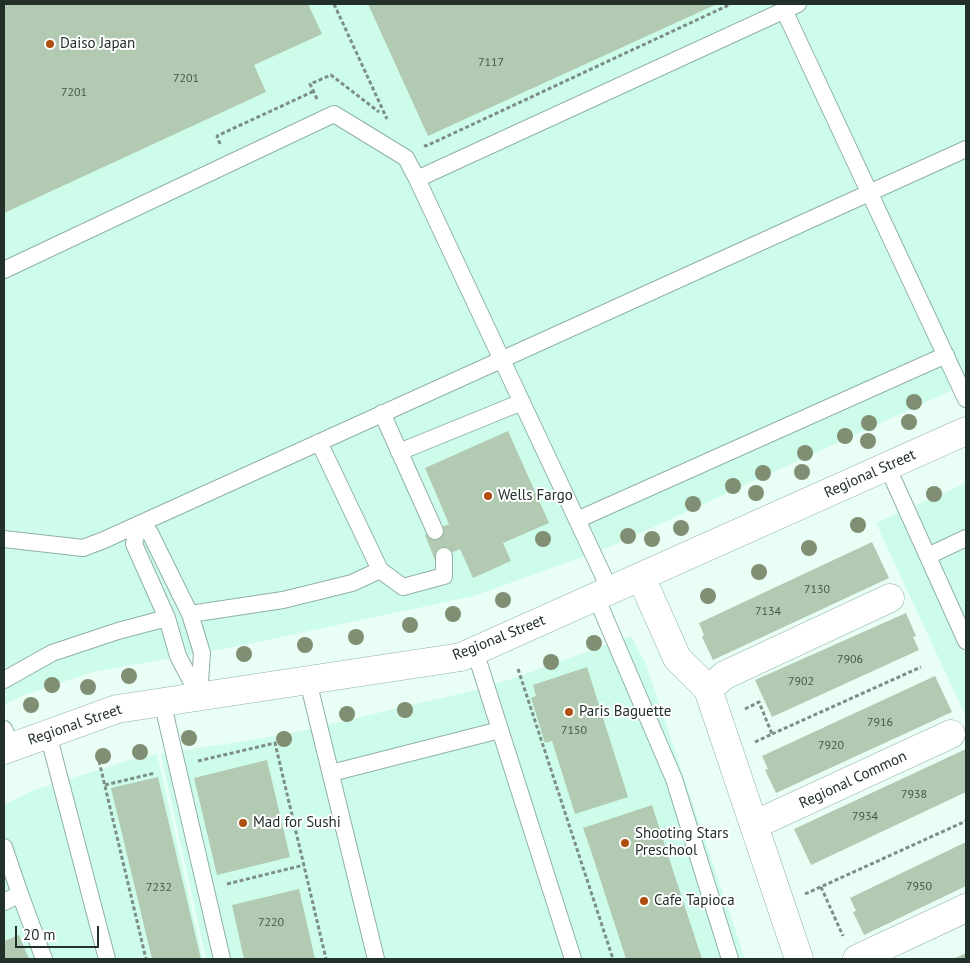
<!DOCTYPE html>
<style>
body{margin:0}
#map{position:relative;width:970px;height:963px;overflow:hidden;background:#e9fef5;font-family:"PT Sans",sans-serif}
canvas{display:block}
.frame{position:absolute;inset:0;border:5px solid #22302a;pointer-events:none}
.scale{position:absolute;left:15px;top:926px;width:84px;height:22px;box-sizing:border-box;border:2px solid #22302a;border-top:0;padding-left:6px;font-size:15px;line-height:18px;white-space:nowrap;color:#22302a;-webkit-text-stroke:4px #fff;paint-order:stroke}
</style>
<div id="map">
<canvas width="970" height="963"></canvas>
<div class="frame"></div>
<div class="scale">20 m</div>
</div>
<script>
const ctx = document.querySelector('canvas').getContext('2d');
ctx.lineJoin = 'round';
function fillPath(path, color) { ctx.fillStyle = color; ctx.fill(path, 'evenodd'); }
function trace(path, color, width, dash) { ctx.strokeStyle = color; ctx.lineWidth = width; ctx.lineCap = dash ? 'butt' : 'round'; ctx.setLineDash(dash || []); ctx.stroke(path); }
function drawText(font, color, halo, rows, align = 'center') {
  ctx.font = font + ' "PT Sans",sans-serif'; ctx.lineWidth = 4; ctx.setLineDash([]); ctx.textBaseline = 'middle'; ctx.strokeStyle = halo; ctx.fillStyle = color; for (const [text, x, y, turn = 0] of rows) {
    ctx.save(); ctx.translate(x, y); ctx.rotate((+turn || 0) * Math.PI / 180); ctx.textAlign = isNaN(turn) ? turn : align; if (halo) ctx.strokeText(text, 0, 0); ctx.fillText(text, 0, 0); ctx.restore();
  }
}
const built = new Path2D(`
 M4,4h962v380l-354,162 -138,50 -240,51 -141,25 -69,23 -20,10z
 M966,483v234l-90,-194z
 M631,636l15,28 99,295h-539l-45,-205 127,-20 188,-44 41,-13z
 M157,754l46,205h-199v-154l30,-15 93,-29z`);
const building = new Path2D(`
 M4,4h304l14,30 -68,31 12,27 -262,121z
 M368,4h349l-289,132z
 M508,431l41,92 -46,20 8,18 -38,17 -13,-29 -25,11 -10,-25 24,-11 -24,-56z
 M872,542l17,36 -176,82 -11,-23 2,-2 -5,-12z
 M906,613l10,23 -3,1 6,13 -147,67 -17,-37z
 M587,667l41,130 -53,17 -23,-73 -7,2 -14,-45 5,-2 -3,-11z
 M935,676l17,36 -176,81 -11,-23 3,-1 -6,-13z
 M966,749v43l-155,73 -17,-36z
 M267,760l23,97 -73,18 -23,-97z
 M158,777l43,182h-49l-41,-171z
 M652,805l15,47 35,107h-76l-35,-108 -8,-23z
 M966,842v44l-102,49 -11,-23 3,-1 -6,-13z
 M299,889l16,70h-71l-12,-54z
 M19,935l10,24h-25v-18z
 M966,953v6h-13z`);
const path = new Path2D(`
 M334,4l53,115
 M317,99l-7,-15 21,-9 48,37
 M220,144l-3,-8 97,-45
 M424,145l2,1 305,-142
 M518,669l95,290
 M745,709l14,-7 13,32 -17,8
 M772,734l149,-67
 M99,761l47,198
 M198,761l77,-18 51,216
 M105,785l50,-12
 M227,884l77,-19
 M821,887l22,49
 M805,894l161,-73`);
const service = new Path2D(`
 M784,10l182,389
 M417,179l193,411
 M4,270l330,-156 72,44 11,21 381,-175
 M382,413l53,118
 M399,452l123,-50
 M887,466l79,175
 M577,520l369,-165
 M139,524l11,9 40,81 12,39 -3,43 -21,-40 -11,-38 -33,-74z
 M4,539l79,9 21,-8 862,-391
 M928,556l38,-18
 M380,570l23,17 41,-11v-20
 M596,597l78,182 56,180
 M190,614l93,-14 69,-17 28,-13 -61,-128
 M475,651l98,308
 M4,680l48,-27 66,-22 49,-13
 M308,681l68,278
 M162,701l60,258
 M4,729l8,18
 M48,734l59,225
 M331,773l169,-43
 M4,847l16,47 -16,8
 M20,894l24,65`);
const minor = new Path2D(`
 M641,577l36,81 31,31 91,270
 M708,689l17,-14 165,-77
 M4,750l113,-41 344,-52 505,-226
 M754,825l197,-91
 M857,959l109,-51`);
const trees = [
 [914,402],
 [909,422],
 [869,423],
 [845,436],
 [868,441],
 [805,453],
 [802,472],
 [763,473],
 [733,486],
 [756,493],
 [934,494],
 [693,504],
 [858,525],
 [681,528],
 [628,536],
 [543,539],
 [652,539],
 [809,548],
 [759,572],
 [708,596],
 [503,600],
 [453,614],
 [410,625],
 [356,637],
 [594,643],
 [305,645],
 [244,654],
 [551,662],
 [129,676],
 [52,685],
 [88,687],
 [31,705],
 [405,710],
 [347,714],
 [189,738],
 [284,739],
 [140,752],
 [103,756]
];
const markers = [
 [50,44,5,"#af4e0e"],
 [488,496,5,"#af4e0e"],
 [569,712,5,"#af4e0e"],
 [243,823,5,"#af4e0e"],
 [625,843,5,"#af4e0e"],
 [644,901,5,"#af4e0e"]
];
const numberNames = [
 ["7117",491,63],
 ["7201",186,79],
 ["7201",74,93],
 ["7130",817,590],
 ["7134",768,612],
 ["7906",850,660],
 ["7902",801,682],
 ["7916",880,723],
 ["7150",574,731],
 ["7920",831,746],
 ["7938",914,795],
 ["7934",865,817],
 ["7950",919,887],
 ["7232",159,888],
 ["7220",271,923]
];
const poiNames = [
 ["Daiso Japan",60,44],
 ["Wells Fargo",498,496],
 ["Paris Baguette",579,712],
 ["Mad for Sushi",253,823],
 ["Shooting Stars",635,834],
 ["Preschool",635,851],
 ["Cafe Tapioca",654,901]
];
const streetNames = [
 ["Regional Street",870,474,-24],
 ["Regional Street",499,638,-22],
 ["Regional Street",75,725,-19],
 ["Regional Common",853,780,-25]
];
fillPath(built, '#cefcea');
fillPath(building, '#b2cab1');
trace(service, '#8fb1a4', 18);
trace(minor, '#8fb1a4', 29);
trace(path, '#7d8e87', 3, [4, 2.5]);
trace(service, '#fff', 16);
trace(minor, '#fff', 28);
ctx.fillStyle = '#808e73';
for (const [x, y] of trees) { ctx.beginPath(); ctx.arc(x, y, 8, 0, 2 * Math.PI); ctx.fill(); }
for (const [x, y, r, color] of markers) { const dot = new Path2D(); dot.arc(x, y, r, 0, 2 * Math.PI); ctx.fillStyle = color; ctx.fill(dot); trace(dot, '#fff', 2); }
drawText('12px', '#46564c', null, numberNames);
drawText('15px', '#22302a', '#fff', poiNames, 'left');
drawText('15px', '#22302a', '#fff', streetNames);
</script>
